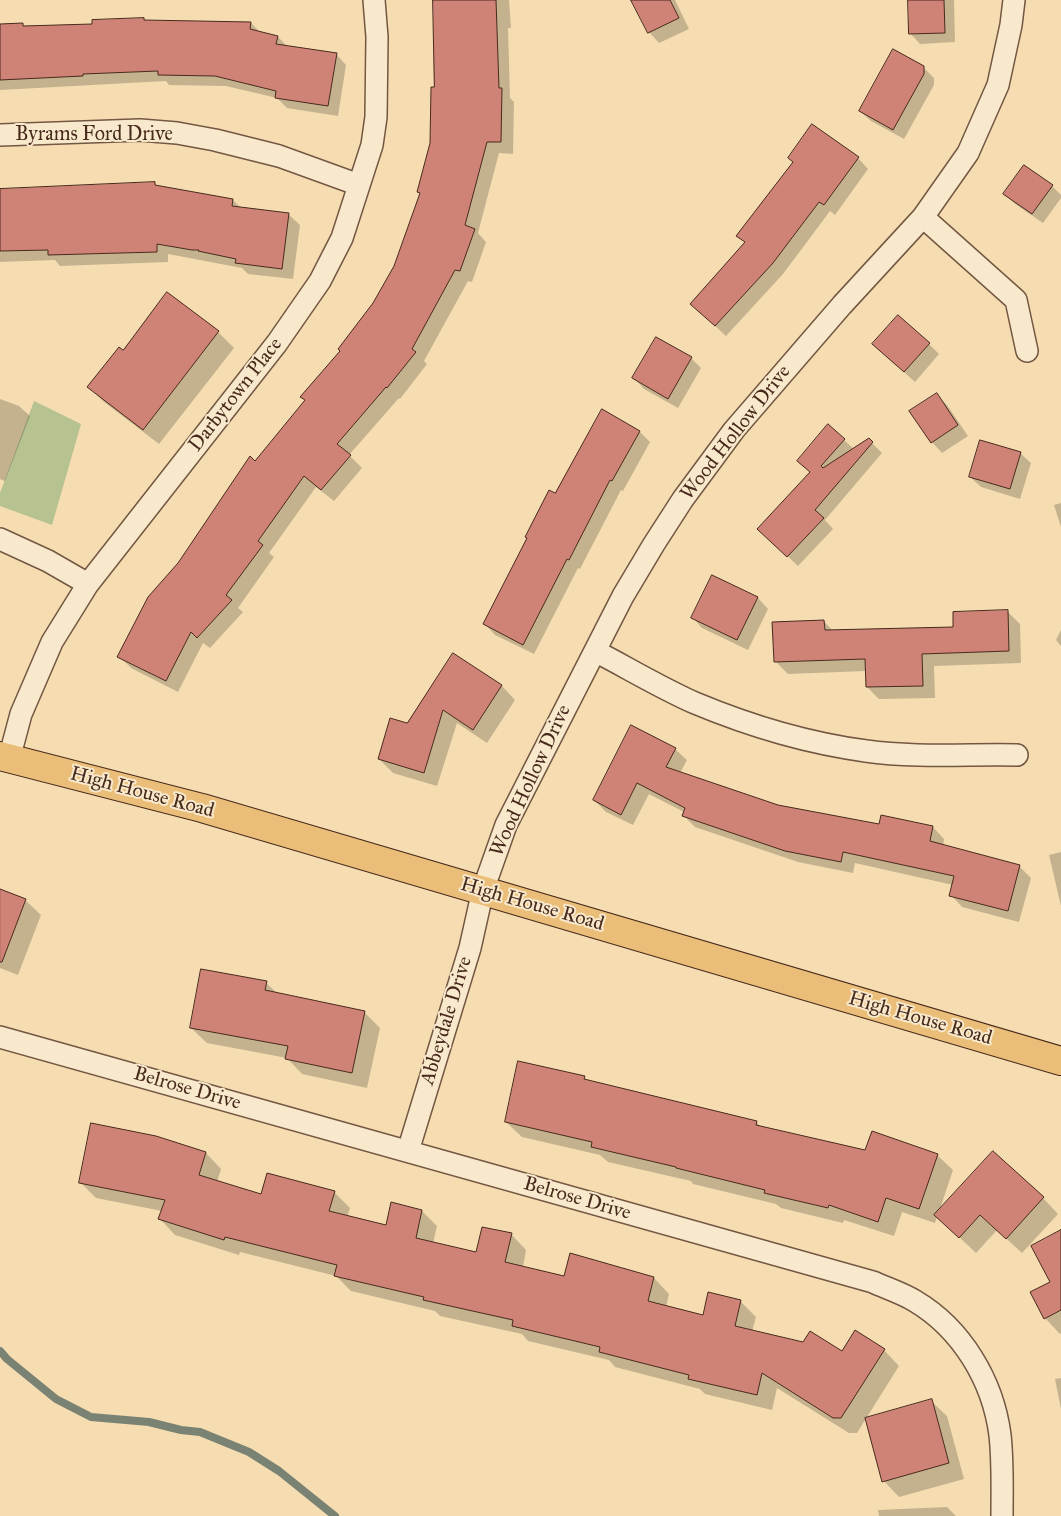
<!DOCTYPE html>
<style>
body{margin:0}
canvas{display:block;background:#f5ddb1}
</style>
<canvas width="1061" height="1516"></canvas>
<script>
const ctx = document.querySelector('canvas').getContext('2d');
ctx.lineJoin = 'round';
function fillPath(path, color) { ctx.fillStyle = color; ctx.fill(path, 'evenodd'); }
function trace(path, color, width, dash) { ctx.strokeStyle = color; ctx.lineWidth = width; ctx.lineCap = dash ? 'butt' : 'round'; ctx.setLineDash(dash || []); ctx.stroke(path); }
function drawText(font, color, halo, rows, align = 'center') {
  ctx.font = font + ' "IM FELL Great Primer",serif'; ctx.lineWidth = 4; ctx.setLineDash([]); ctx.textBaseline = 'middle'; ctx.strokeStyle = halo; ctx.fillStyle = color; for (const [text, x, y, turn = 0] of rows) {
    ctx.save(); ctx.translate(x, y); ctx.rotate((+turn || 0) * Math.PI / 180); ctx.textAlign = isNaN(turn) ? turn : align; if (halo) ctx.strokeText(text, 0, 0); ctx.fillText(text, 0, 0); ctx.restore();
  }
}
const green = new Path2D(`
 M34,401l47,23 -29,101 -52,-19v-13z`);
const shadow = new Path2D(`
 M434,0h75l2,28h-3l2,70 4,4 -1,52 -14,-1 -21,80 8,9 -14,40 -4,-1 -44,80 3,3 -27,35 -1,-1 -50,57 13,13 -28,33 -18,-14 -47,66 5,4 -36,51 5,4 -33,36 -7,-5 -25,49 -47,-24 -12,-12 60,-92 77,-101 50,-62 36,-50 32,-47 21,-38 26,-72 10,-51 5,-55z
 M633,0h42l14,29 -30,14 -10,-11z
 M909,0h45l1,42 -35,2 -10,-11z
 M144,19l2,2 105,2 9,9 18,5 10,10 48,7 10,11 -8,51 -51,-8 -10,-10 -51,-12 -57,-1 -3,-4 -166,9v-65h23l3,3 68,-3z
 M923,67l11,11v7l-30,54 -33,-18 -11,-10z
 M812,126l46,32 10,11 -33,46 -5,-4 -47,63 -57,62 -24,-22 44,-71 -8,-7 56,-74z
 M1024,167l28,19 9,9v3l-18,25 -28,-19 -10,-10z
 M154,184l3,2 76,14 8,8 47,6 12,11 -7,54 -45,-5 -6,-6 -74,-14v8l-108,4 -5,-6 -55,2v-71z
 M167,293l51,39 16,16 -75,96 -55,-42 -15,-15 34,-36z
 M929,344l10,10 -24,28 -31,-28z
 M691,358l10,10 -23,40 -34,-19 -10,-11z
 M937,395l10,10 21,31 -26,17 -10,-11z
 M0,399l19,7 11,10 -25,65 -5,-2z
 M640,432l10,10 -27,49 -2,-1 -41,79 -2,-1 -44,86 -39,-19 -10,-11 70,-130z
 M844,440l10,9 15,-9 13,13 -57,67 8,9 -35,37 -39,-37z
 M1020,453l11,10 -11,36 -39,-12 -11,-10z
 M1061,503v24l-7,-22z
 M713,576l45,22 10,11 -20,41 -46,-22 -10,-11z
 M1007,611l13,13 1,39 -87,3 1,32 -56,1 -12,-12 -1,-16 -78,3 -13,-13 49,-40 9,10 122,-3z
 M1061,630v16l-5,-6z
 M454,655l48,31 13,14 -28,43 -30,-20 -20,63 -44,-13 -14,-14 28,-34z
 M675,749l12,11 -7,13 97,33 103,20 53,1 11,12 -1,7 77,21 11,11 -12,44 -57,-15 -11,-12 2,-10 -98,-22 -2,10 -55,-11 -103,-35 -12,-12 1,-3 -35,-18 -16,31 -27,-13 -12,-12z
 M1061,852v54l-12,-51z
 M0,890l25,10 16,15 -23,60 -18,-7z
 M266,983l12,11 86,18 16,16 -13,60 -65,-14 -15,-16 -80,-15 -16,-15z
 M584,1077l4,4 168,41 6,6 104,24 71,3 16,15 -14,42 104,-14 15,16 -36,39 -25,-23 -21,23 -39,-37 -2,7 -33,-11 -8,24 -50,-16 -1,3 -62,-15 -5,-4 -83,-20 -2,-3 -83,-19 -8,-7 -78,-18 -16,-15z
 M156,1138l50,15 15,16 -4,13 45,14 72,-4 16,16 -3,9 40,9 5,-22 30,7 15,15 -4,17 44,10 34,-19 15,16 -3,17 42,10 6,-22 83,23 15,16 -3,13 38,10 36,-16 16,16 -4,15 90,21 42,-3 15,16 -42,67h-8l-72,-45 -5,22 -67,-16 -5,-5 -85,-22 -6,-7 -81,-19 -6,-7 -82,-18 -5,-5 -84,-20 -15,-15 -96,-24 -1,3 -64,-20 -15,-16 2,-8 -66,-13 -16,-16z
 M1061,1231v102l-1,1 -15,-16z
 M1061,1378v31l-6,-30z
 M931,1401l16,15 17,63 -65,18 -15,-16z
 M947,1507l9,9h-77l-1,-6z`);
const stream = new Path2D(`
 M0,1351l7,8 49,40 35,18 58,5 32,8 19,2 49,20 30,19 56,45`);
const building = new Path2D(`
 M433,0h63l3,88h3l-1,54h-14l-22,83 10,4 -15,42 -5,-1 -43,79 4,3 -29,36 -1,-1 -49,57 14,11 -30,35 -17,-14 -46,65 5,4 -37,50 6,5 -35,38 -6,-6 -25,49 -49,-24 31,-60 30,-34 72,-107 5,5 50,-61 -5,-3 40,-46 -2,-2 35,-46 21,-37 26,-73 -3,-1 13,-49 1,-56h3z
 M631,0h39l9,18 -31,15z
 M908,0h36l1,33 -36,1z
 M144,18v2l107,2 -1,7 28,7 -2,8 61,9 -9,53 -53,-8 1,-7 -61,-15 -57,-1v-4l-75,3v2l-83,4v-56l23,-1v3l69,-2v-4z
 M893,49l31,17v8l-31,56 -34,-19z
 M812,124l47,33 -35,48 -5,-3 -46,61 -58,63 -25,-22 55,-62 -9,-6 57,-74 -5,-4z
 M1024,165l29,20 -21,29 -29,-20z
 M155,182v3l78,14 -1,7 57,7 -7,56 -47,-6 1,-4 -38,-8 1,-1h-7l-35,-6v8l-109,3v-5l-48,1v-62z
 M167,292l52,39 -76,99 -56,-43 32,-40 4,3z
 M898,315l32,28 -26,29 -32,-28z
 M656,337l36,20 -24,42 -36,-21z
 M937,393l21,32 -27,18 -22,-32z
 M602,409l38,22 -28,50 -2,-1 -41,80 -2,-1 -44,86 -40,-21 44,-86 -2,-1 24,-47 6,3z
 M828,424l17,15 -24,27 2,2 46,-30 4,4 -58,68 9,8 -37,39 -30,-28 53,-57 -13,-11z
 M980,440l41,12 -11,37 -41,-12z
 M712,575l46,22 -21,43 -46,-22z
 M1008,610l1,41 -87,3 1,32 -57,1 -1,-28 -91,3 -2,-40 52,-2 1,10 128,-3v-15z
 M453,653l49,32 -29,45 -30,-20 -19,63 -46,-14 12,-41 17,5z
 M631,725l45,23 -10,19 112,38 101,19 2,-9 52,11 -3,15 90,24 -12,46 -59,-15 5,-20 -111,-24 -2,10 -56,-11 -103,-35 3,-8 -48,-25 -16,32 -28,-15z
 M0,889l26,10 -24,63h-2z
 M201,969l66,12 -2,9 100,21 -13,62 -67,-14 3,-13 -98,-18z
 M518,1061l67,15 -1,3 173,42 -1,4 109,25 7,-19 66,23 -19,55 -33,-11 -8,24 -49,-17 -1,3 -64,-15 1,-3 -89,-22v-1l-85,-20 1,-5 -87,-20z
 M91,1123l65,13 50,16 -7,23 62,19 6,-21 68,18 -6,20 57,14 5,-23 31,8 -6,28 60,14 6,-25 30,6 -7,29 59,14 6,-23 84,24 -6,24 55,14 5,-23 33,8 -6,26 68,16 7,-11 32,20 13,-21 30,19 -44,69h-8l-71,-45 -5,22 -69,-16 1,-4 -90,-23 1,-5 -88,-21 1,-6 -90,-20 1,-3 -90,-21 3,-11 -112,-28 -1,3 -66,-21 7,-19 -86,-17z
 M993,1151l51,46 -38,42 -26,-24 -21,23 -25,-23z
 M1061,1230v80l-17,9 -14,-27 20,-10 -19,-36z
 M932,1399l17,64 -67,19 -17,-64z`);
const street = new Path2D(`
 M0,135l140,-5 37,3 38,7 64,16 80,29
 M923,217l93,83 11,51
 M0,539l48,22 40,23
 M595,651c33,17 66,37 100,52 55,23 112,40 171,48 49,7 102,3 151,4
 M9,759l12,-45 31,-72 36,-58 189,-241 43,-62 22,-43 30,-93 4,-28 1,-80 -3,-37
 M0,1037l873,245c13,6 29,11 42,19 47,28 78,80 85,134 3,27 2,55 2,81
 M408,1151l62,-203 13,-58 23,-65 117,-229 31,-52 29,-45 51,-69 108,-125 81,-88 45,-64 30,-68 13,-60 3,-25`);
const primary = new Path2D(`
 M0,756l202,52 859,253`);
const streetNames = [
 ["Byrams Ford Drive",94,135],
 ["Darbytown Place",236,395,-52],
 ["Wood Hollow Drive",736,433,-52],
 ["Wood Hollow Drive",531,781,-65],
 ["High House Road",142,793,15],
 ["High House Road",532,905,16],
 ["High House Road",920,1019,16],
 ["Abbeydale Drive",447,1021,-73],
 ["Belrose Drive",187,1089,16],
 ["Belrose Drive",577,1199,16]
];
fillPath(green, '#b6c290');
fillPath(shadow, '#0003');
trace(stream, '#7a8273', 8);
fillPath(building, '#cf8376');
trace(building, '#482a1d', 1);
trace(street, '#735742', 24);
trace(primary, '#482a1d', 30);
trace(street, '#f8e9cc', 21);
trace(primary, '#eabe78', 28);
drawText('20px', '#482a1d', '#f8e9cc', streetNames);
</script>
